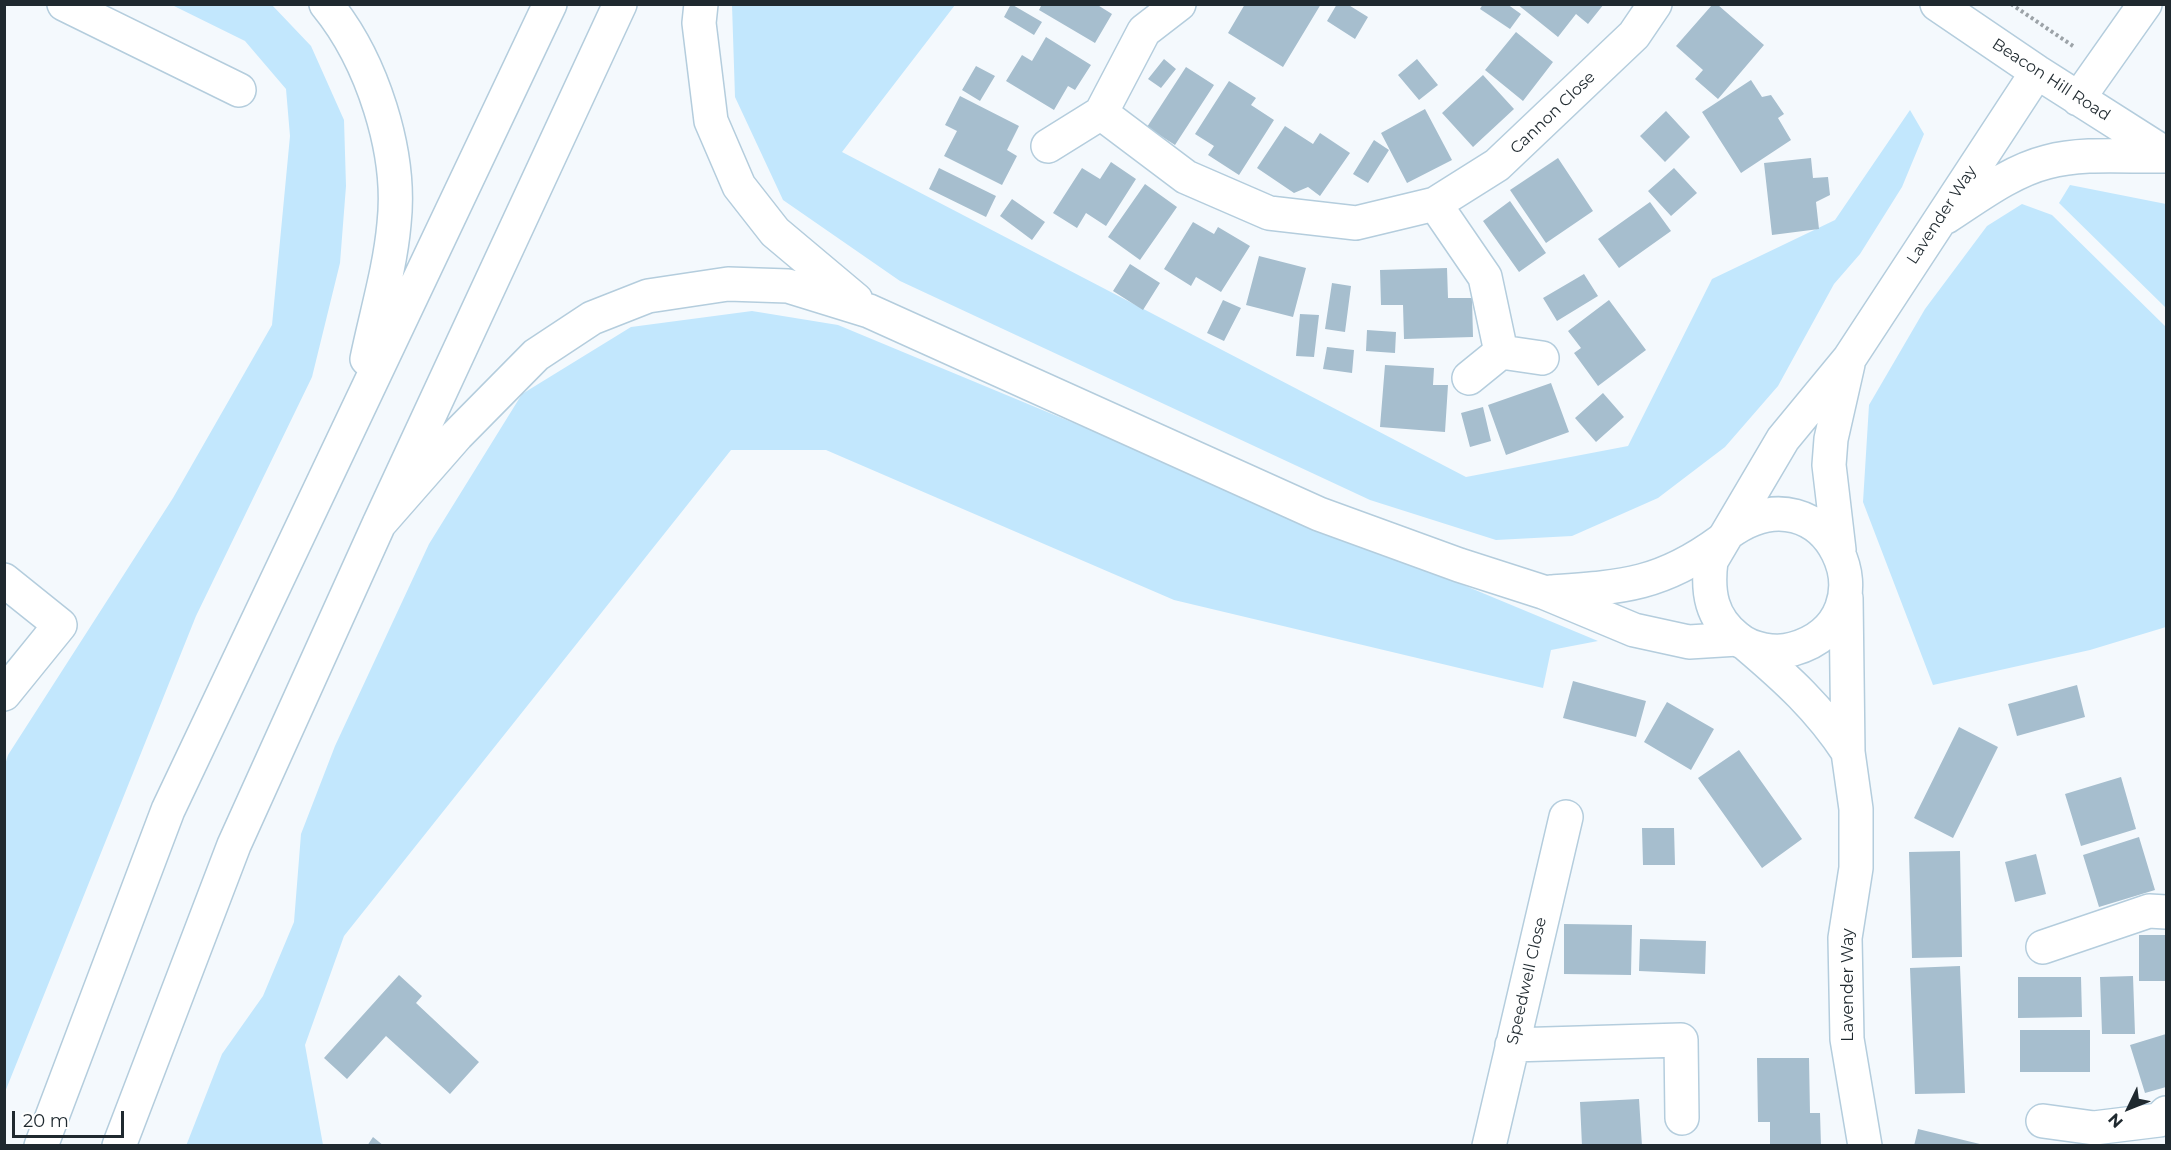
<!DOCTYPE html>
<style>
body{margin:0}
#map{position:relative;width:2171px;height:1150px;overflow:hidden;background:#f4f9fd;font-family:Montserrat,sans-serif}
canvas{display:block}
.frame{position:absolute;inset:0;border:6px solid #1f292f;pointer-events:none}
.north{position:absolute;left:2099px;top:1078px;width:60px;height:60px;-webkit-text-stroke:4px #fff;paint-order:stroke;rotate:227deg;font-size:16px;font-weight:700;line-height:24px;text-align:center;color:#1f292f}
.north::after{content:'';display:block;margin:auto;width:21px;height:27px;background:#1f292f;clip-path:polygon(50% 0,100% 100%,50% 72%,0 100%)}
.scale{position:absolute;left:12px;top:1111px;width:112px;height:27px;box-sizing:border-box;border:3px solid #1f292f;border-top:0;padding-left:8px;font-size:18px;line-height:21px;white-space:nowrap;color:#1f292f;-webkit-text-stroke:4px #fff;paint-order:stroke}
</style>
<div id="map">
<canvas width="2171" height="1150"></canvas>
<div class="frame"></div>
<div class="north">N</div>
<div class="scale">20 m</div>
</div>
<script>
const ctx = document.querySelector('canvas').getContext('2d');
ctx.lineJoin = 'round';
function fillPath(path, color) { ctx.fillStyle = color; ctx.fill(path, 'evenodd'); }
function trace(path, color, width, dash) { ctx.strokeStyle = color; ctx.lineWidth = width; ctx.lineCap = dash ? 'butt' : 'round'; ctx.setLineDash(dash || []); ctx.stroke(path); }
function drawText(font, color, halo, rows, align = 'center') {
  ctx.font = font + ' Montserrat,sans-serif'; ctx.lineWidth = 4.5; ctx.setLineDash([]); ctx.textBaseline = 'middle'; ctx.strokeStyle = halo; ctx.fillStyle = color; for (const [text, x, y, turn = 0] of rows) {
    ctx.save(); ctx.translate(x, y); ctx.rotate((+turn || 0) * Math.PI / 180); ctx.textAlign = isNaN(turn) ? turn : align; if (halo) ctx.strokeText(text, 0, 0); ctx.fillText(text, 0, 0); ctx.restore();
  }
}
const green = new Path2D(`
 M172,5h100l39,41 33,74 2,66 -6,77 -28,114 -116,239 -191,476 -1,-324 4,-13 165,-257 99,-173 18,-189 -4,-47 -41,-48z
 M732,5h223l-113,147 624,325 162,-31 84,-167 123,-59 75,-110 14,24 -22,53 -42,67 -26,30 -56,102 -53,61 -67,51 -86,38 -76,4 -126,-40 -470,-219 -117,-81 -48,-103z
 M2070,185l96,19v104l-107,-105z
 M2022,204l30,11 114,112v300l-76,23 -157,35 -70,-183 6,-97 56,-96 62,-83z
 M752,311l86,14 760,316 -47,9 -8,38 -369,-88 -348,-150h-95l-387,486 -39,109 18,100 -137,1 36,-92 41,-58 31,-74 7,-88 34,-88 94,-202 93,-150 109,-67z`);
const building = new Path2D(`
 M1011,4l31,18 -8,13 -30,-18z
 M1042,4h54l16,10 -17,29 -56,-33z
 M1245,4h76l-38,63 -55,-34z
 M1337,4h10l21,13 -13,22 -28,-18z
 M1483,4h24l14,10 -11,15 -30,-20z
 M1517,4h87l-16,20 -12,-10 -18,23z
 M1712,5h6l46,40 -46,54 -23,-20 8,-9 -27,-24z
 M1516,32l37,30 -30,39 -38,-31z
 M1046,37l45,28 -16,25 -7,-4 -14,24 -48,-29 16,-26 10,6z
 M1164,59l12,10 -15,19 -13,-9z
 M1417,59l21,26 -19,15 -21,-25z
 M976,66l19,10 -15,25 -18,-11z
 M1186,67l28,18 -39,60 -28,-18z
 M1483,75l31,34 -41,38 -31,-34z
 M1751,80l11,17 9,-2 13,19 -6,4 13,22 -50,33 -39,-61z
 M1229,81l27,17 -5,7 23,15 -35,55 -31,-20 6,-9 -19,-12z
 M960,96l59,30 -12,24 10,6 -15,29 -58,-29 13,-25 -12,-6z
 M1425,109l27,51 -45,23 -26,-50z
 M1666,111l24,26 -25,25 -25,-26z
 M1285,126l28,18 7,-11 30,20 -30,43 -12,-9 -14,6 -37,-25z
 M1374,140l15,10 -21,33 -15,-9z
 M1558,158l35,53 -47,32 -36,-53z
 M1811,158l2,20 15,-1 2,18 -14,7 3,27 -47,6 -8,-72z
 M1111,162l25,17 -30,47 -20,-13 -9,15 -24,-15 29,-45 18,11z
 M939,168l57,28 -10,21 -57,-28z
 M1674,168l23,25 -26,23 -23,-25z
 M1145,184l32,23 -37,53 -32,-23z
 M1012,199l33,23 -13,18 -32,-24z
 M1510,201l36,52 -27,19 -36,-51z
 M1650,202l21,29 -52,37 -21,-29z
 M1193,222l21,12 4,-7 32,19 -29,46 -25,-15 -5,9 -27,-17z
 M1259,256l47,12 -13,49 -47,-12z
 M1130,264l30,19 -17,27 -30,-19z
 M1447,268l1,30h24l1,39 -69,2 -1,-34h-22l-1,-35z
 M1584,274l14,22 -41,25 -14,-23z
 M1332,283l19,3 -6,46 -20,-3z
 M1223,300l18,8 -17,33 -17,-8z
 M1609,300l37,50 -48,36 -24,-33 7,-5 -13,-17z
 M1300,314l19,1 -5,42 -18,-1z
 M1367,330l29,2 -1,21 -29,-2z
 M1327,347l27,3 -2,23 -29,-4z
 M1385,365l49,3 -1,17h15l-3,47 -65,-5z
 M1551,383l18,49 -63,23 -18,-50z
 M1603,393l21,24 -28,25 -21,-24z
 M1483,407l8,34 -21,6 -9,-34z
 M1573,681l73,20 -10,36 -73,-19z
 M2077,685l8,32 -68,19 -9,-32z
 M1667,702l47,27 -23,41 -47,-28z
 M1959,727l39,20 -45,91 -39,-20z
 M1739,750l63,89 -40,29 -64,-90z
 M2121,777l15,52 -55,17 -16,-52z
 M1642,828h32l1,37h-32z
 M2139,837l16,53 -56,17 -16,-52z
 M1960,851l2,106 -50,1 -3,-106z
 M2036,854l10,40 -31,8 -10,-40z
 M1564,924l68,1 -1,50 -67,-1z
 M2139,935h27v46h-27z
 M1640,939l66,2 -1,33 -66,-3z
 M1960,966l5,127 -50,1 -5,-126z
 M399,975l23,21 -6,7 63,59 -29,32 -64,-58 -39,43 -23,-21z
 M2133,976l2,58h-33l-2,-57z
 M2018,977h63l1,40 -64,1z
 M2020,1030h70v42h-70z
 M2166,1034v53l-21,6 -15,-48z
 M1757,1058h52l1,55h10l1,33h-51v-24h-12z
 M1639,1099l3,47h-60l-2,-44z
 M1918,1129l66,16v1h-70z
 M373,1137l11,9h-17z`);
const path = new Path2D(`
 M2011,4l62,42`);
const minor = new Path2D(`
 M64,4l175,86
 M1937,4l100,68 129,82
 M2078,99l67,-95
 M1101,113l43,-82 35,-27
 M1048,146l53,-33 85,64 83,36 87,10 79,-19 62,-39 137,-130 21,-31
 M1435,204l50,73 16,75
 M1946,217c31,-20 65,-46 101,-55 37,-10 81,-5 119,-6
 M1469,378l32,-26 41,6
 M1728,533c100,-73 171,86 65,116 -17,5 -42,1 -56,-11 -26,-20 -30,-46 -26,-77l72,-122 66,-80 188,-287
 M1839,550l-10,-85 2,-26 17,-75
 M4,580l56,45 -56,69
 M1846,598l2,154 8,57v59l-11,70 2,101 18,107
 M1747,645c40,34 72,63 101,107
 M2043,947l106,-36 17,1
 M1512,1045l169,-5 1,78
 M2043,1121l51,7 65,-8 7,-7
 M1489,1146l77,-329`);
const highway = new Path2D(`
 M326,4c46,56 76,148 68,220 -4,45 -18,91 -27,135
 M701,4l-2,19 12,98 28,65 36,46 81,68
 M379,524l78,-89 79,-80 56,-37 56,-22 80,-12 60,2 81,25 450,203 140,51 84,27 91,38 55,12 49,-3
 M1551,592c72,-5 110,-7 170,-51
 M41,1146l127,-336 382,-806
 M119,1146l115,-301 145,-321 241,-520`);
const streetNames = [
 ["Beacon Hill Road",2051,80,33],
 ["Cannon Close",1553,113,-44],
 ["Lavender Way",1942,215,-57],
 ["Speedwell Close",1527,981,-77],
 ["Lavender Way",1848,985,-90]
];
fillPath(green, '#c2e7fd');
fillPath(building, '#a6bece');
trace(minor, '#b4cddd', 36);
trace(highway, '#b4cddd', 36);
trace(path, '#9ca3a8', 4, [3, 3]);
trace(minor, '#fff', 33);
trace(highway, '#fff', 33);
drawText('16px', '#1f292f', '#fff', streetNames);
</script>
